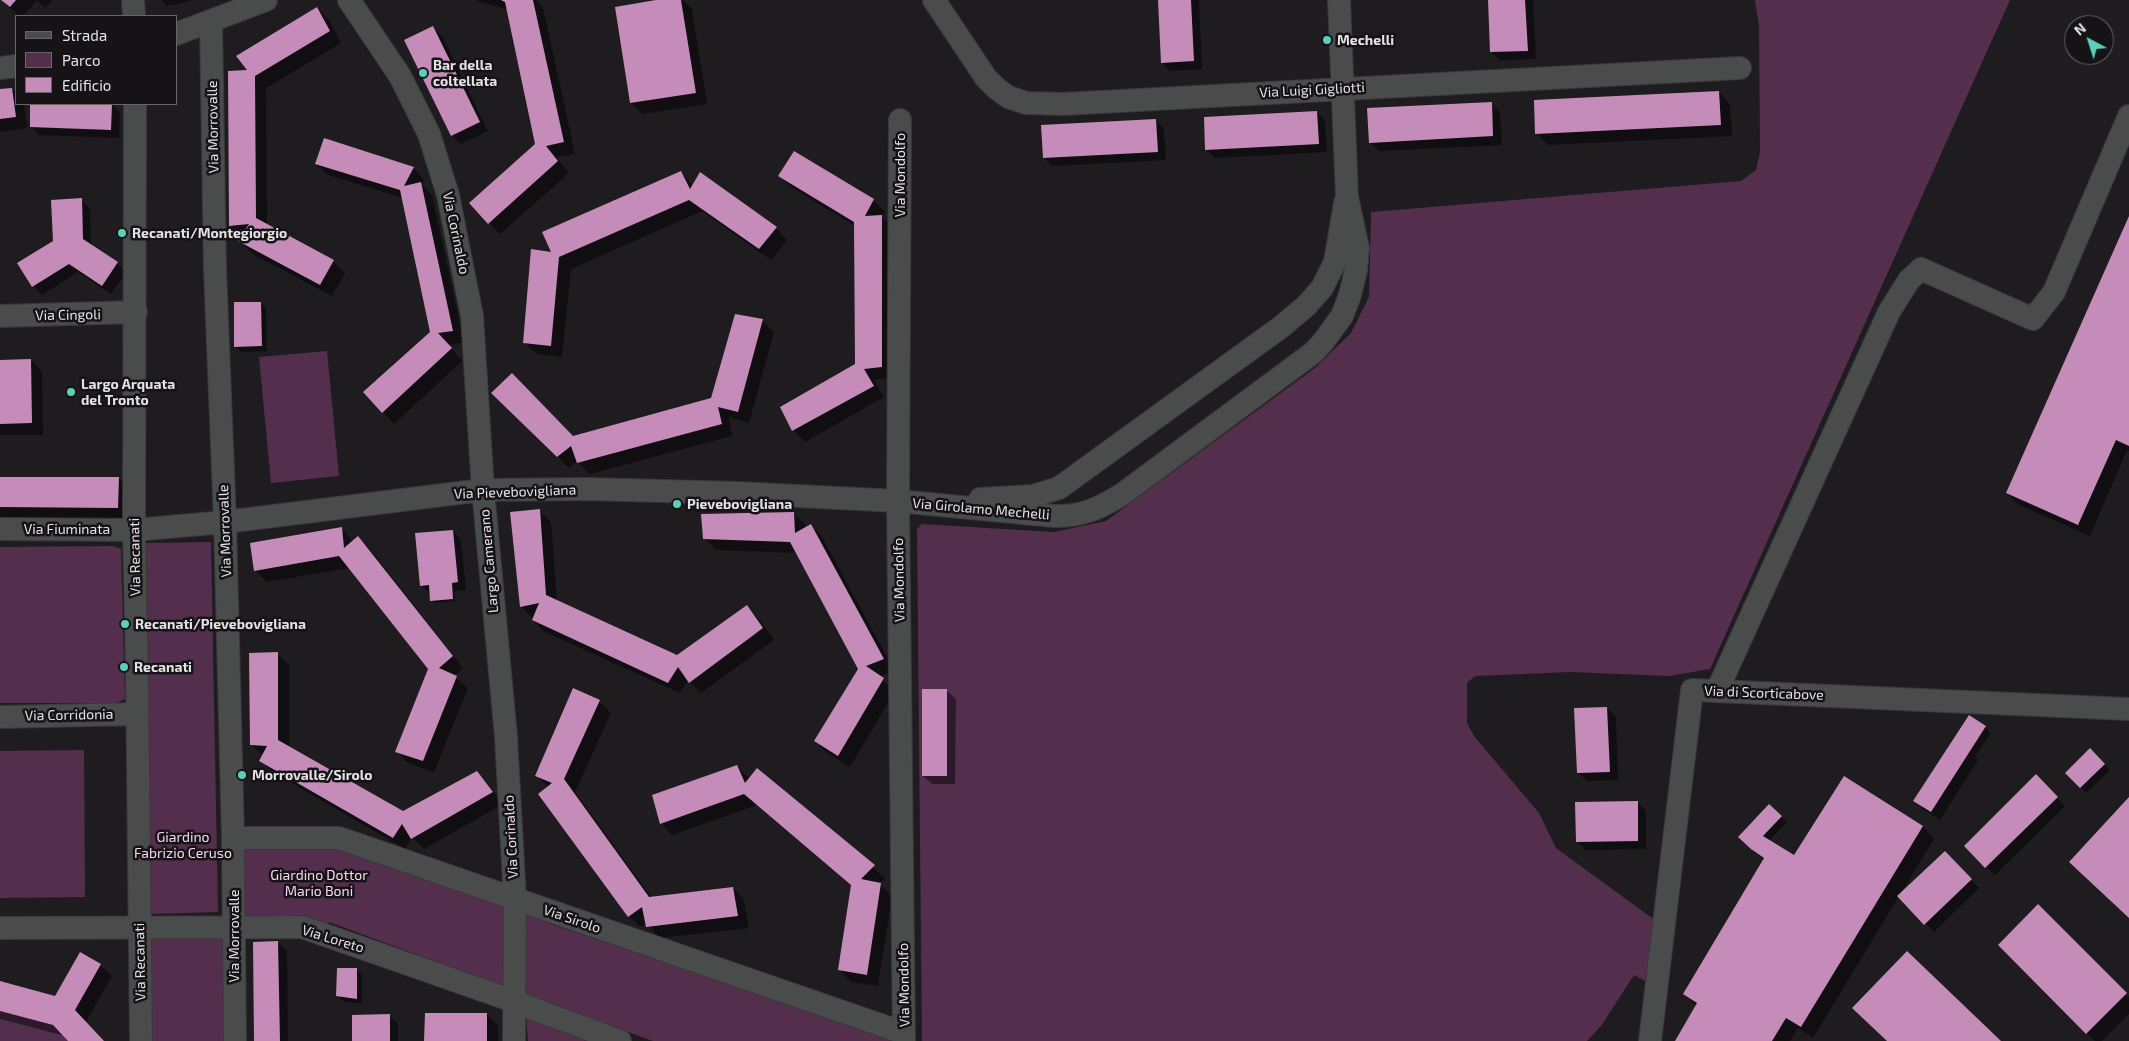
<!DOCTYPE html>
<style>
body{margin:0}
#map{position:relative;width:2129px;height:1041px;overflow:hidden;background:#1e1c1e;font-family:"Exo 2",sans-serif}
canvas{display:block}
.legend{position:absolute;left:15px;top:15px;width:162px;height:90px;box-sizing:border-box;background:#151315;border:1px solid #686668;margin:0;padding:6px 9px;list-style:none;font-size:15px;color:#e4e2e4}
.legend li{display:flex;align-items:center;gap:10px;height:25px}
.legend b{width:25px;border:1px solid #686668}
.north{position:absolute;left:2064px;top:15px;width:50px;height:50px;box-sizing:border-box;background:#151315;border:1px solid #686668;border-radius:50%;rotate:320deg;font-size:14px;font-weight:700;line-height:20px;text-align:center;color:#e4e2e4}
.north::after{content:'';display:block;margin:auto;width:18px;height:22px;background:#5ccebb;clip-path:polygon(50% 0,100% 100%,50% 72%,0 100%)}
</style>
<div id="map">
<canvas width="2129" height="1041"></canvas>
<ul class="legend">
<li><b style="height:6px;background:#4a4b4b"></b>Strada</li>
<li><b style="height:14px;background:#542f4d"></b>Parco</li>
<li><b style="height:14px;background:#c58cb9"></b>Edificio</li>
</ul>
<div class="north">N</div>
</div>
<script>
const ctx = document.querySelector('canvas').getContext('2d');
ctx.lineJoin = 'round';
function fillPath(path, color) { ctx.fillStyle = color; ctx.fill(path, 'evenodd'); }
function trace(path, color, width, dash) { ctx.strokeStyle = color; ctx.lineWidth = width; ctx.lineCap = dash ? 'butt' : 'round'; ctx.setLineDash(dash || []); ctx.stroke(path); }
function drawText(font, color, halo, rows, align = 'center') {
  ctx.font = font + ' "Exo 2",sans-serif'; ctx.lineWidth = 5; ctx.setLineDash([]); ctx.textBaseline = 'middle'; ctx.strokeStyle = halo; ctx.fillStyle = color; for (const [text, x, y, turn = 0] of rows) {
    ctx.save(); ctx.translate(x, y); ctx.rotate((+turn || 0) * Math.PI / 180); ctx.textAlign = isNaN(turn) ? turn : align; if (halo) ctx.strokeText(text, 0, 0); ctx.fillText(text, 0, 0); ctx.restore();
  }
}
const green = new Path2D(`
 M1755,0h255l-300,669 -41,7 -99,-4 -95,4 -8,7v40l7,13 65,77 17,35 100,73 -11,60 -11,-6 -33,51 -14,15h-665l-5,-512 5,-5 132,8 52,-11 209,-153 36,-35 18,-36 2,-85 370,-31 15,-11 4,-18 -1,-126z
 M327,351l12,125 -68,7 -12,-126z
 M211,542l7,370 -67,2 -7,-371z
 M113,546l8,3 4,150 -9,4h-116v-156z
 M84,750l1,147 -85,1v-147z
 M333,842l170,62v85l-20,-10 -154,-57 -3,6 -82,-7 -1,-75z
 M528,911l19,5 -2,6 317,107 30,8v4h-239l-102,-37 -25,-6 -1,-82z
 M234,926l-1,115h-92l-2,-106z
 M0,1011l53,14 15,16h-68z
 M526,1017l71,24h-69z`);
const shadow = new Path2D(`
 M1,0h52l-8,8 -8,-8 -14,16h-3z
 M161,0h30v1l-24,5z
 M475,0h61l7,7 32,147 -19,3 13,16 -69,61 -11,-11 47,-79 -28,-134z
 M664,0h19l9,9 15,95 -64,10 -12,-11z
 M1159,0h40l3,69 -32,2 -8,-9z
 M1489,0h44l3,59 -36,1 -9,-8z
 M317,8l12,12 12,23 -75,45 1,138 66,35 12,12 -13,23 -81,-43 -11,-12 2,-4 -12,-12 19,-154z
 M433,27l9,9 46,95 -27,13 -9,-8 -47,-95z
 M12,89l4,4v11h8l3,24 -27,4v-41z
 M1719,92l11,12 2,32 -184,9 -11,-11z
 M1491,103l9,9 2,33 -123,6 -9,-9z
 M32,104h80l8,9 -1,25 -80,-3 -8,-9z
 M1317,112l8,9 2,31 -112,6 -9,-9z
 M1156,120l8,9 2,31 -114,6 -8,-9z
 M316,164l97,4 11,12 -2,5 10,10 32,147 -16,3 14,16 -68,63 -11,-12 48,-80 -28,-134 -75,-23z
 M681,172l12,14 8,-13 75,55 11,12 -16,20 -69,-49 -131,58 -9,88 -26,-3 -12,-12 29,-89z
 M780,176l93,24 12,12 -3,5 11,11v150l-19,2 10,17 -79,45 -12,-12 -11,-23 75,-43 -2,-138 -64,-39z
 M81,200l9,8 1,38 26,17 9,9 -15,22 -33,-22 -36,23 -9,-9 22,-45z
 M2129,219v232l-2,-1 -37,86 -71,-31 -12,-12z
 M261,303l5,6 1,42 -26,1 -5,-6z
 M762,320l12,12 -25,91 -20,-6 3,19 -142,38 -13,-13 -8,7 -76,-75 80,44 139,-38z
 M31,360l11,12 1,63h-43v-74z
 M0,478h118l12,11 -1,30 -129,-1z
 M539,511l12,11 6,80 120,54 70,-49 11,11 16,22 -73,53 -13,-13 -8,13 -135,-61 -12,-12 1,-3 -2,1 -11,-12z
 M794,514l12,11v3l5,-3 11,12 72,133 -15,7 16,14 -45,76 -23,-14 -12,-12 44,-72 -62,-116 -81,-3 -12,-12z
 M341,528l12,14 5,-4 12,11 93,119 -9,8 14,12 -34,84 -26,-9 -11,-11 33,-84 -81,-100 -82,14 -12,-12z
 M453,531l8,9 5,50 -12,1 1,10 -21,2 -4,-9 -9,-9z
 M277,654l12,11v82l114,65 74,-40 11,12 15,20 -79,45 -12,-12 -7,12 -132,-77 -12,-11 2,-5 -12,-12z
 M947,691l9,8 -1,85h-23l-9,-8z
 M599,701l12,12 -36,79 77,106 81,-10 11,12 5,28 -90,10 -12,-15 -7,4 -11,-11 -80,-128 -12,-12z
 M1607,708l9,9 2,63 -31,1 -9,-8z
 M1985,727l6,6 -16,24 3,3 -38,60 -17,-11 -9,-8z
 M2090,750l20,20 -24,23 -19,-20z
 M737,767l13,12 7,-9 128,108 -6,6 13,12 -14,90 -27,-4 -11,-12 12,-84 -95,-81 -85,30 -11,-12z
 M2036,776l29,30 -70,69 -30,-29z
 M1844,778l79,49 11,12 -33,54 44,-40 34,35 -45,44 -35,-36 -86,142 -15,-10 -8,13h-114l21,-35 -13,-12 80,-133 -24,-24 30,-31 17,16 -18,19 26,16z
 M1637,802l9,9v38l-60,1 -9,-8z
 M2038,906l91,91v17l-27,27h-7l-96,-96z
 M278,943l9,8 1,90h-32z
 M100,965l12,11 -26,46 17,19h-33l-5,-5 -65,-17v-36l56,15z
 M356,970l6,5v29l-19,-3 -5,-6z
 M487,1014l11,12v15h-72z
 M389,1016l9,8v17h-44z`);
const building = new Path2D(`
 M1,0h15l-6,7z
 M501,0h32l31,142 -18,4 12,15 -70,63 -19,-21 66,-59 -30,-142z
 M656,0h25l15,93 -66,10 -15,-96z
 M1158,0h33l3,61 -33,2z
 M1488,0h37l3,51 -38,1z
 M317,7l13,24 -75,45 1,142 78,42 -14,25 -82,-44 11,-17 -20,2 -1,-155 19,-1 -11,-14z
 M433,26l47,96 -29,14 -47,-96z
 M12,88l4,29 -16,2v-30z
 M1719,91l2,34 -186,9 -1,-34z
 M1492,102l1,34 -124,7 -2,-35z
 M30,104h82l-1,26 -81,-3z
 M1317,111l2,33 -114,6 -1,-33z
 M1156,119l2,33 -115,6 -2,-33z
 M324,138l90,29 -10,19 17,-4 32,149 -15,2 14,15 -70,65 -19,-21 67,-60 -30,-142 -85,-26z
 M794,151l80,48 -9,17 17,-1v152l-18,2 10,17 -82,45 -12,-24 75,-43 -1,-142 -76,-46z
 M681,171l9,18 10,-17 77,55 -18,22 -70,-49 -130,57 -8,89 -28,-3 8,-94 20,3 -9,-20z
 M82,198l1,41 35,23 -16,24 -33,-22 -37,23 -15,-24 36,-22 -2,-41z
 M2129,216v230l-13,-6 -38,85 -72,-32z
 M234,302h27l1,44 -28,1z
 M735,314l28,5 -25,93 -20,-5 4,17 -145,39 -6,-17 -14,11 -66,-64 21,-20 61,63 138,-38z
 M31,359l1,64 -32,1v-64z
 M0,477h119l-1,31 -118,-1z
 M540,509l6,86 131,60 70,-50 16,23 -74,55 -11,-16 -10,16 -136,-63 7,-17 -19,4 -10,-95z
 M794,512l1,21 16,-9 73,135 -18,7 18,12 -46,78 -24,-15 44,-72 -68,-127 -87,-3 -2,-25z
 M342,527l2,21 14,-12 95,120 -14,12 18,8 -34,85 -28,-9 33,-83 -89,-113 -85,15 -4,-28z
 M453,530l5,52 -6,1 1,16 -23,2 -1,-16 -9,1 -5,-53z
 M278,652v88l125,71 74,-40 16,21 -82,47 -9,-15 -9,14 -134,-77 8,-15 -17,-1 -1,-92z
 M573,688l27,12 -36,79 85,118 84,-10 5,29 -92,11 -4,-20 -14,10 -90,-123 14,-11 -17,-7z
 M922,689h25v87h-25z
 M1607,707l3,65 -33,1 -3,-65z
 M1969,715l17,11 -55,86 -18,-11z
 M2090,748l15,16 -25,24 -15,-15z
 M737,765l8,18 12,-15 118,97 -14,14 20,4 -14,92 -29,-5 13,-85 -107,-91 -84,30 -8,-29z
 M2036,774l22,23 -73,71 -21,-22z
 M1844,776l79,50 -122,201 -15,-9 -14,23h-97l22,-38 -14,-9 81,-136 -13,-9 -13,-12 31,-33 13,12 -19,20 31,19z
 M2129,797v121l-60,-56z
 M1638,801v40l-62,1 -1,-40z
 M1945,851l27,28 -48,46 -27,-29z
 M2038,904l89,89 -41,41 -88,-89z
 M278,941l2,100h-26l-1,-99z
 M1907,951l94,90h-114l-35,-33z
 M80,952l21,12 -26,46 29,31h-36l-15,-16 -53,-14v-30l55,15z
 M337,968h20v31l-21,-3z
 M425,1013h62v28h-63z
 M390,1014v27h-38v-26z`);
const minor = new Path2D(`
 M133,0l1,16
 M349,0l51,76 29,58 19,61 24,121 11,174 23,247 9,163 -1,141
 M934,0l52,78 10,10 12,9 18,6 37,1 677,-36
 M211,22l4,247 10,253 8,316 2,203
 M176,34l90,-34
 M0,68l16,-2
 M135,104l-1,426 3,139 4,372
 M900,120l-2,381 6,540
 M0,316l136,-4
 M980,499l53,-3 26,-8 222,-161 25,-21 16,-18 13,-26 10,-59
 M0,529l134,1 91,-8 258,-32 104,-1 151,4 160,8 156,15c27,1 47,-8 70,-23l190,-141 9,-10 19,-26 8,-21 6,-25 2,-22 -11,-51 -8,-197
 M1717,691l172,-379 20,-32 12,-11 112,50 21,-27 75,-176
 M0,717l137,-3
 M233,838h106l565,195
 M0,928l302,-1 200,70 118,44
 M1650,1041l42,-351 437,19`);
const markers = [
 [1327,40,5,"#5ccebb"],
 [423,73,5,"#5ccebb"],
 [122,233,5,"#5ccebb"],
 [71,392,5,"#5ccebb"],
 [677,504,5,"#5ccebb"],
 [125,624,5,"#5ccebb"],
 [124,667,5,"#5ccebb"],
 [242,775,5,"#5ccebb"]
];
const poiNames = [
 ["Mechelli",1337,40],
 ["Bar della",433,65],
 ["coltellata",433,81],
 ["Recanati/Montegiorgio",132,233],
 ["Largo Arquata",81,384],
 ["del Tronto",81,400],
 ["Pievebovigliana",687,504],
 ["Recanati/Pievebovigliana",135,624],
 ["Recanati",134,667],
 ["Morrovalle/Sirolo",252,775]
];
const streetNames = [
 ["Via Luigi Gigliotti",1312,90,-3],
 ["Via Morrovalle",213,127,-91],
 ["Via Mondolfo",900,175,-90],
 ["Via Corinaldo",456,233,78],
 ["Via Cingoli",68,315,-1],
 ["Via Pievebovigliana",515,492,-2],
 ["Via Girolamo Mechelli",981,509,5],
 ["Via Fiuminata",67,529],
 ["Via Morrovalle",225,531,-92],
 ["Via Recanati",135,557,-91],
 ["Largo Camerano",489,561,-95],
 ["Via Mondolfo",899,580,-91],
 ["Via di Scorticabove",1764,693,2],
 ["Via Corridonia",69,715,-1],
 ["Via Corinaldo",511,837,-93],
 ["Via Sirolo",572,919,19],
 ["Via Morrovalle",234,936,-90],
 ["Via Loreto",333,939,17],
 ["Via Recanati",140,962,-91],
 ["Via Mondolfo",904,985,-91]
];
const parkNames = [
 ["Giardino",183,837],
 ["Fabrizio Ceruso",183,853],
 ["Giardino Dottor",319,875],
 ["Mario Boni",319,891]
];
fillPath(green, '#542f4d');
fillPath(shadow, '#0007');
fillPath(building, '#c58cb9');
trace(minor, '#3a383a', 24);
trace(minor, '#4a4b4b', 22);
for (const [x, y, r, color] of markers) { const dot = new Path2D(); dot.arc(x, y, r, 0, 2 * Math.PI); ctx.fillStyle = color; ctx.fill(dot); trace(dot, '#151315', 2); }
drawText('bold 14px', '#e4e2e4', '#151315', poiNames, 'left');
drawText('14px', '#e4e2e4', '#151315', streetNames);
drawText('14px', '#f7d7f0', '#151315', parkNames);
</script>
